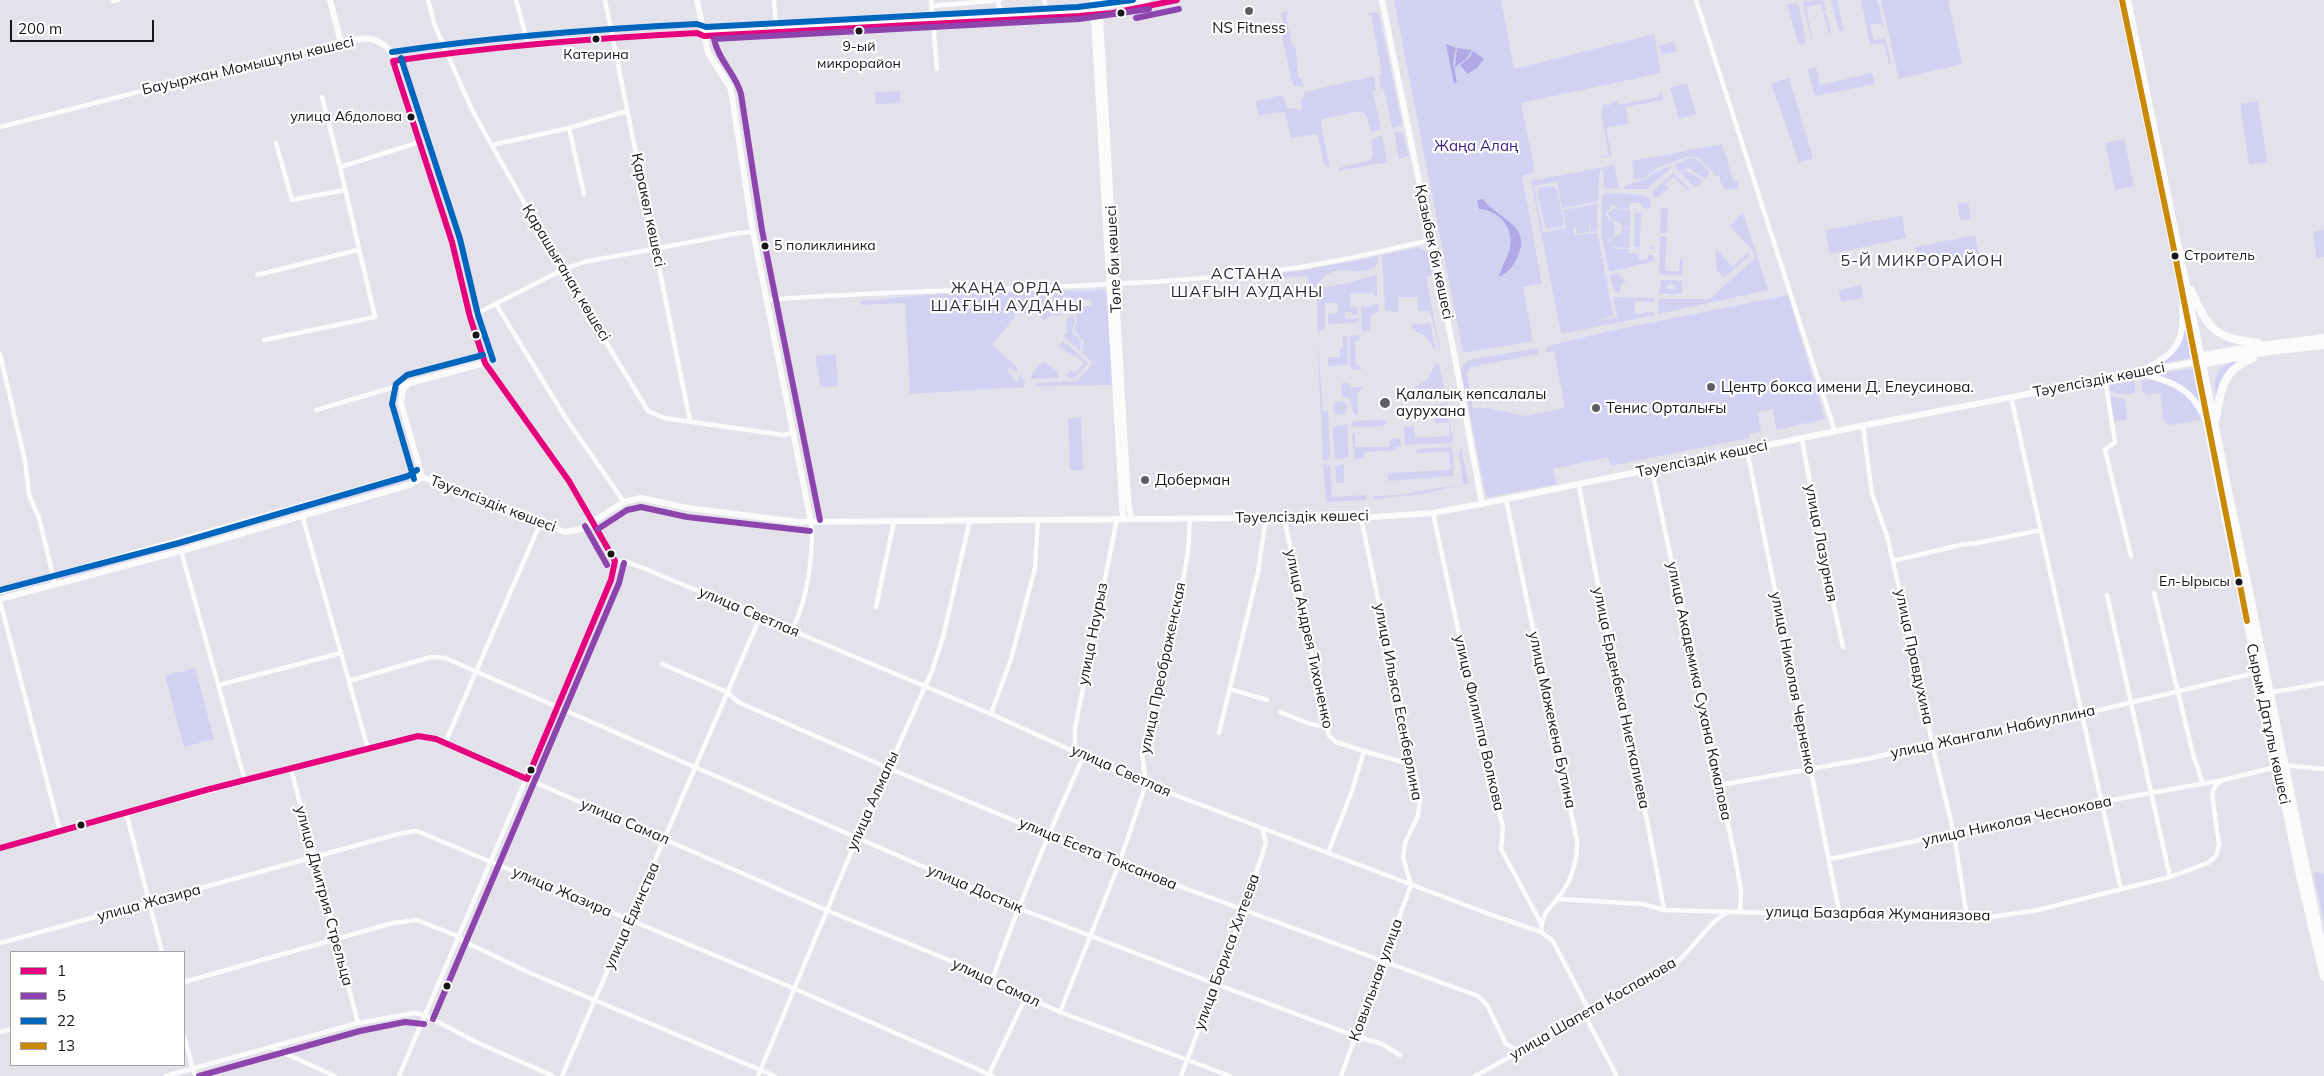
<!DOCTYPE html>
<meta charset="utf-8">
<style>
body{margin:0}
#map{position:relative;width:2324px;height:1076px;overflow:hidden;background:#e3e2ea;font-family:Mulish,sans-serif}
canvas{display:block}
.legend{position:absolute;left:10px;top:951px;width:175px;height:115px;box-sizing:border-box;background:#fff;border:1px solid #a2a2a4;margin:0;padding:6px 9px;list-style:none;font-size:15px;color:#16161b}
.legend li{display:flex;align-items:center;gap:10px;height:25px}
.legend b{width:25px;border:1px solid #a2a2a4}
.scale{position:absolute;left:10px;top:20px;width:144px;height:22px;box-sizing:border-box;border:2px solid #16161b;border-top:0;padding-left:6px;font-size:15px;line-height:18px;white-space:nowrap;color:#16161b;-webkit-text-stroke:4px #fff;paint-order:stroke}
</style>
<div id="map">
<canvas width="2324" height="1076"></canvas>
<ul class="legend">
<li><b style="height:6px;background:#e5007d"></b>1</li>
<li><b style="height:6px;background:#8e44ad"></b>5</li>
<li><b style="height:6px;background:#0065bd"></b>22</li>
<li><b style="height:6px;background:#ca8905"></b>13</li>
</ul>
<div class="scale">200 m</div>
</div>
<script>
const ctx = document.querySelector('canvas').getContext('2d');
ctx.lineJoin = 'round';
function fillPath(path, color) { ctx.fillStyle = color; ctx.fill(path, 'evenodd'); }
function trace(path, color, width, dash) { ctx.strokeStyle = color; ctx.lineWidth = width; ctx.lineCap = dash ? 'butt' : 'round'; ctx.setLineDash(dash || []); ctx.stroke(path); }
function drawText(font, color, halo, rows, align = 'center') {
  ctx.font = font + ' Mulish,sans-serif'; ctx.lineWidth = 4.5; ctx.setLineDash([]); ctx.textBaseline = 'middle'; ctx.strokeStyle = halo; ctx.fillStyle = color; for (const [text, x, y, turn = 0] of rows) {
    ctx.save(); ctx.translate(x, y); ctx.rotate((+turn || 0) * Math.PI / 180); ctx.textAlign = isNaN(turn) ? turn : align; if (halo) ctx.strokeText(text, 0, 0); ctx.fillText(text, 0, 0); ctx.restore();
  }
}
const green = new Path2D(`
 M1394,0h107l13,69 140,-35 7,39 -140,30 14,69 -13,4 20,107 -19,4 10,54 -70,12z
 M1823,0l3,10 -3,1 3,2 5,20 -2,1 -8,-30 -15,3 7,35h-1l-9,-38 1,-3z
 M1831,0h6l7,31h-5z
 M1861,0h16l7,29 -3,-6 -11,2 4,15 10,-2v-6l7,32 -2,1 -5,-22 -14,2z
 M1881,0h67l14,64 -63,15z
 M1794,3l5,3 7,35 -2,3 -5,1 -12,-40z
 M1284,11l5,1v2l-3,2 6,28 3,2c3,12 1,20 3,31l3,1 3,8 -9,1 -3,-4 -13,-60 4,-1 -2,-8z
 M1375,12l4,3 23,108 -2,3 -8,2 -8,-39h-3l-2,-14 3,-1 -11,-59h-3l1,-2z
 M1674,41l3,10 -15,4 -3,-9z
 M1816,67l4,18 52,-12 3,11 -60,12 -8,-27z
 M1374,76l2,14 -3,1 8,39 -10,1 -5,-16 -5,-4 -38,8 -2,4 9,46 -6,-5 -7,-30 -26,4 -6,-26 -26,3 -4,-14 28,-6 4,13 15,2 -1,-11 4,-1 -1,-6z
 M1789,78l24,80 -14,5 -28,-80z
 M1687,83l9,31 -17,5 -9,-31z
 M900,91v12l-24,1 -1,-12z
 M1662,92l1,8 -38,7 4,17 -23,4 6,28 -11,2 -1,-1 9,-2 -8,-42 2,-8 4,-2 1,2h3v-3l6,-1 1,4 41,-8v-4z
 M2258,101l9,61 -18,3 -9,-61z
 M1400,132l3,2 5,22 -9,3 -5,-26z
 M1382,135l5,27 -49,9 1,-3 32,-8 2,-7 -2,-13z
 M2124,139l10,47 -19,4 -10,-47z
 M1722,144l12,38 4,-1 1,5 -3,3 -11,1 -5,-9v-4l-4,-1 -17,-18 -9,-2 -33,12 -13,10 -10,2 -2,-19z
 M1689,158l8,1 12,12v4l-5,4 -12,-8 -2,-3 -11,3 -5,-6 -27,24h-24c4,-9 16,-5 24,-11 13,-11 27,-11 42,-20z
 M1614,165l5,24 -15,-1 -1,-8 2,-2h-2v-8l-3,-1 -2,32 -9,2 -2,-6 1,6 -26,5 -5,-26 -23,4 9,47 23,-5 -3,-18 34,-6v27l-6,1 -2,-10v10l-12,2 -1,-6 -2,-2v9l23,-2 5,22 -3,2h3l1,5 -2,2h3l1,9 -2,2h3l3,17 -2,2h2l5,21 -20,7 23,-5 -4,-20 41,1v4l-19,-1v13l19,-2v3l-93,19 -30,-153z
 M1686,171l17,9 -2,4 -7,3 -14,-15z
 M1673,173l17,16 -2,2 -15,-14 -8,7 4,5 -13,9 -4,-4 1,-3z
 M1552,186l5,3 7,34 -3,4 -15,2 -9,-36 2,-5z
 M1605,193l39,2 7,5 -1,8h-7l-3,-5h-10v5l-10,1 -8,-4 -6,9 2,5 6,4 1,11 -6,6 2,7 4,2h14v4l9,1 1,6h8l2,-6 4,1 2,6 -46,11 -8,-40 1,-36z
 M1968,202l3,17 -11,2 -3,-17z
 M1614,208l6,2 10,-1v18h-8l-1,-3 -11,-5 -2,-6z
 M1661,208h7l-1,25h-7z
 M1743,212l25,78 -110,24 1,-15h51l44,-40 1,-6 -25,-27z
 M1635,213h6l-1,35h10l1,-3 4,1 -1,3 -20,-2z
 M1902,216l4,22 -76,16 -5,-24z
 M1622,228h8l-1,20 -16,-1 -3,-3 1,-6 10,-5z
 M2324,230v27l-8,1 -3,-26z
 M1975,235l4,19 -60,12 -4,-19z
 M1660,237h7l-2,34h14l1,-12h3l-1,16 -23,-1z
 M1417,248c15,2 16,14 19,27l-10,2 16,82 -12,-48h-12l-1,-14h-19v15l-13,-1 -3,-56z
 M1716,249l17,18 15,-15 2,3 -26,23 -8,-9z
 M1378,256l-1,9c-11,12 -31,2 -45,7 -13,5 -15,16 -25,24v-4l3,-1 -2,-15 -52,4v-4l44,-5z
 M1618,273l8,8 -6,5v7l-6,-2 -4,-16z
 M1377,274v22l-2,1 -1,-4 -24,1v13h8v8h-6v-3h-7v7l13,-1 1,4 -31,2v-10l10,-1v-10h-13v26l-8,3v-37l3,-7 29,-5z
 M1661,280h9v5h-3v4h8v-4h-4v-5l11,1v13h-23z
 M1861,285l2,13 -22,4 -2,-12z
 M1104,290l3,4 5,89 -1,2 -76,1 3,-3 39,-2 16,-18 -11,-11 2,-11 -10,-10 3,-11 -2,-12 -4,1v3h-8l-2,-3 -1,7 -10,-1 -5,5 -9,-6h-17l-1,-4h-3v7l-23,28 25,22v6l-7,-6 -3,4 10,11 3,-7 4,4 1,8 -115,7 -5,-91 -44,2v-4l63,-6 119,-4 4,5 1,11 43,-1v-6h-38l-1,-9z
 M1788,295l37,124 -49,11 -3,-21 -15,2 3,21 -11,2 -1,4 -138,28 -3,-9 -55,12 4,15 -68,13 -3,-2 -25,-124 1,-5 7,-6 69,-12v6l-67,13 -4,7 6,34h14l38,8 40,-8 -11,-57 -10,2 3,-7 72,-17z
 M1375,302l3,2 1,7 -8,4 -1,15 -8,2 -1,-25 14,-1z
 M1073,315l2,5 -3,12 9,9 -1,10 -18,-16 6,-2 -2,-5 1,-10z
 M1430,323l6,28 -12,-16 -12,-5v-6z
 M2185,324l8,33 -36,8c17,-9 26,-22 28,-41z
 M1359,335v6h-4l1,23 7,5 -7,1 -6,-3v-31z
 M1317,336l6,75h5l2,46 -3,3h-4z
 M1342,336h5l1,29 -20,1v-9h12v-9h3z
 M1063,341l25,22 -14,16 -8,-3 5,-6 4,3 9,-10 -10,-9 -2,2 -13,-10z
 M836,354l2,32 -17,1 -6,-31z
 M2247,358l-6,3 -24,41c-6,-30 0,-37 30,-44z
 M1043,361l15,11v6l-27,1v-5z
 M1435,364h4l9,43 -2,4h-11v-6l10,-1 -1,-14 -29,1v-4l12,-7z
 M2194,368l9,44 -6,-11 -45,-26z
 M2150,380c23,3 45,17 51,40l-32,5 -5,-4 -4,-28 -12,2 -5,-3 -2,-11z
 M2134,381l2,7 -2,6h-17l-8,-4 1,-5z
 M1341,383h8v4h15l-7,6 1,22 -5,-2 -2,-14 -9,-3z
 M2110,396l15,3 2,21 -13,1z
 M1333 408a7 7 0 1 1 14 0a7 7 0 1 1-14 0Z
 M1448,414l5,25 -1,4 -47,2 -1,-18 10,-1 1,12 35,-2 -1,-14 -14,1v-8z
 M1081,417l2,53h-13l-2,-52z
 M1384,420l3,3 -3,3 -30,1 -3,-2 3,-4z
 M1345,422l2,3 2,32 -11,2 -3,-2 -2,-30 12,-2z
 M1355,432v15h34l1,-8 10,-1 1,9h-6v3l-31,2v6l-9,1 -3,-24z
 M1450,447l3,5 1,24 -66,5v-8l62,-3 -1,-18 -34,1 3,-4z
 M1461,449l8,34 -48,11 -48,5 1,-3 25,-1 64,-11 -4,-33z
 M1323,464l7,2 2,31 33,-2 3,5 -42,2z
 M1344,464v19h-7l-2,-17z
 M408,478l1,3 -350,99 1,-3z
 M195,668l19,71 -30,8 -19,-71z
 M2316,872l8,2v49l-10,-49z`);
const water = new Path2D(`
 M1446,44l10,4 -3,14 4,20 -3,1z
 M1457,48l15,2 -6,9 -11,8z
 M1473,51l11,8 -7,9 -9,6 -8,-9 9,-7z
 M1483,199c14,20 51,26 34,59 -4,8 -9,15 -18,19 2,-11 9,-19 11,-30 4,-20 -12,-37 -31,-38l-2,-9z`);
const street = new Path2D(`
 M428,0l7,26 37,84 90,160 86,141 16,7 120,17 8,-2
 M516,0l12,44
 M605,0l85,421
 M774,0l2,27
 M931,0l6,69
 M998,0l2,16
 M1044,0l3,12
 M1696,0l139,432
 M113,1l5,-1
 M932,6l68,-6
 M322,97l18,70
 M0,127l221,-56 120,-28
 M569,128l15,66
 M276,143l16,57 53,-10
 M492,145l77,-17 58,-17
 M257,275l101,-25
 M767,300c175,-14 352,-8 527,-32 46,-6 92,-18 137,-28
 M496,304l69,113 59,85
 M470,317l92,-47 22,-8 155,-29 14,-1
 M264,340l111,-23 -35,-150 80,-25
 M0,354l25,107 4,34 10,23 16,66
 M2105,379l10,63 -10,8 26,106
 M2011,397l110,492
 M316,410l92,-27
 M1863,426l9,68 15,42 27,116 18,91 22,91 13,84
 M1802,439l24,132 17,76
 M1747,450l93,466
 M1652,470l83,387 6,34 -1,21
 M1579,485c25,142 60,283 85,425
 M1506,499l71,342c1,18 -5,38 -16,53 -11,16 -18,15 -20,38
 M1433,513l57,265 13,49 -2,22 41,76
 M302,515l66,234
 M1284,517l45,219 7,6 28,9 -12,40 -24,62
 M593,522l22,39
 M181,551l64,230
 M615,561h10l23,9 343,144 155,70 343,130 52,18 12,9 34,66 -2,9 32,60
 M1893,561l71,-17h8l69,-14
 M2154,593l39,161 10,30
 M2107,595l63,282
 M0,601l60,230
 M876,607l18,-86
 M792,630c15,-28 22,-76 19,-108
 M662,664l65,28 11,10 150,66 231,96 359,132 9,9 19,39 13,7
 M349,681l82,-24 14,1 573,250 198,76 139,52 27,8 18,11
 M219,685l122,-32
 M1230,689l37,11
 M2269,693l55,-10
 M1280,712l30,12 16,3
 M991,714l20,-55 24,-91 3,-49
 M1219,733l39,-161 8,-55
 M445,743l95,-219
 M1075,750v-22l42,-209
 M1364,751l38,11h9
 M291,769l67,254
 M1720,785l152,-27 60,-15 151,-29 176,-42
 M126,812l36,140
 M0,848l393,-107 25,-5 18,3 390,171 167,68 33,19 34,15 170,64
 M1830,859l265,-56 128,-23 61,-15 40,4
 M1558,899l85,5 21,6 288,8h32l54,-8 132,-33 38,-14 8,-7 3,-11 -7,-51 3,-8 8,-6
 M459,939l71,34 245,103
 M0,943l398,-109 19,-3 376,157 200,88
 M993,978c25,-73 55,-143 87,-214l7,-8
 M184,982l209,-59 24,-3 43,17
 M1060,1012l59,-148 27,-80 -4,-30 38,-156 8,-47 2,-32
 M0,1032l11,-3
 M184,1036l11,40
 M273,1048l62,28
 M166,1076l192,-53 57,-10 10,2 49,26 79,35
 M399,1076l212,-496 4,-19
 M562,1076l198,-459
 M758,1076l99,-238 75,-167 11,-34 27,-117
 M988,1076l38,-79
 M1181,1076l63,-166 22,-67 -4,-15
 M1341,1076l70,-191 -8,-27 2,-15 13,-27 2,-18 -59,-280
 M1475,1076l110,-60 90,-52c18,-15 32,-40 51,-51`);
const secondary = new Path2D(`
 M330,0l11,43c21,-5 34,-10 50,9l61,190 18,75 15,46 84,118 24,41
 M697,0l11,53 22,34 2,9 21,136 58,290
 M1093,0l30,519
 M1099,0l29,500 3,19
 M1382,0l73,358 27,146
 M703,31l376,-21 69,-10
 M704,36l375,-20 34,-3 64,-13
 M393,61c101,-16 202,-24 304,-28
 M2147,368c30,-15 38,-28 35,-61
 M2141,373c20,6 42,11 55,30 4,6 7,12 11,18
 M422,477l-21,-74 2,-14 7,-6 75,-20
 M0,591l410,-116 12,2 143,55 16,-3 43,-27 17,-4 47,10 111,14 573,-5 61,-4 73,-14 350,-72 333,-64 8,1
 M0,599l181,-48 231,-67 10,-7`);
const highway = new Path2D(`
 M2122,0l50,240 54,280 73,351 25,106
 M2127,0l197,956
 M2191,290c17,39 23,48 67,53
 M2197,357l71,-12 56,-7
 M2199,364l71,-13 54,-6
 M2216,418c5,-30 7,-48 37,-60`);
const bus1 = new Path2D(`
 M393,61c101,-15 202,-23 304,-28l7,3 375,-20 34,-3 64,-13
 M393,61l59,181 18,75 15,46 84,118 46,80
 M527,779l84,-199 4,-19
 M0,848l206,-58 212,-54 18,3 91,40`);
const bus2 = new Path2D(`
 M1136,18l43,-9
 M820,520l-58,-290 -21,-136c-5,-20 -23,-34 -27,-55l365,-20 70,-10
 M585,526l22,39
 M598,529l29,-19 14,-3 46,10 123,14
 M433,1019l186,-436 5,-20
 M199,1076l161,-45 45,-9 19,2`);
const bus3 = new Path2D(`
 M392,52c101,-15 202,-23 305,-28l9,3 372,-20 55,-7
 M401,58l59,181 18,76 15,45
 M414,479l-22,-75 4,-20 11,-9 76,-20
 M0,590l179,-47 229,-67 9,-6`);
const bus4 = new Path2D(`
 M2122,0l50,240 75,381`);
const markers = [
 [1249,11,5,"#5e5d63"],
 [1121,13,4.5,"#16161b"],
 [859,31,4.5,"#16161b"],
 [596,39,4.5,"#16161b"],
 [411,117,4.5,"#16161b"],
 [765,246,4.5,"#16161b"],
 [2175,256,4.5,"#16161b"],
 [476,335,4.5,"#16161b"],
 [1711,387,5,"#5e5d63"],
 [1385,403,6,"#5e5d63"],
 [1596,408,5,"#5e5d63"],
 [1145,480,5,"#5e5d63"],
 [611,554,4.5,"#16161b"],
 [2239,582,4.5,"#16161b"],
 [531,770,4.5,"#16161b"],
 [81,825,4.5,"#16161b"],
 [447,986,4.5,"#16161b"]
];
const busNames = [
 ["9-ый",859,47],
 ["микрорайон",859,64],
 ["Катерина",596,55],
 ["улица Абдолова",402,117,"right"],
 ["5 поликлиника",774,246,"left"],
 ["Строитель",2184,256,"left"],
 ["Ел-Ырысы",2230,582,"right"]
];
const poiNames = [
 ["NS Fitness",1249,28,"center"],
 ["Центр бокса имени Д. Елеусинова.",1721,387],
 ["Қалалық көпсалалы",1396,394],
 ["аурухана",1396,411],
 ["Тенис Орталығы",1606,408],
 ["Доберман",1155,480]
];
const streetNames = [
 ["Бауыржан Момышұлы көшесі",248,66,-13],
 ["Қаракөл көшесі",648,210,78],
 ["Қазыбек би көшесі",1434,252,78],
 ["Төле би көшесі",1114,259,-93],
 ["Қарашығанақ көшесі",566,273,59],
 ["Тәуелсіздік көшесі",2099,380,-11],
 ["Тәуелсіздік көшесі",1702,459,-12],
 ["Тәуелсіздік көшесі",493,504,21],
 ["Тәуелсіздік көшесі",1302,517,-1],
 ["улица Лазурная",1821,543,79],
 ["улица Светлая",749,612,23],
 ["улица Наурыз",1093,634,-79],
 ["улица Андрея Тихоненко",1309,639,78],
 ["улица Правдухина",1914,657,78],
 ["улица Преображенская",1163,668,-78],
 ["улица Николая Черненко",1793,683,79],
 ["улица Академика Сухана Камалова",1699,691,78],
 ["улица Ерденбека Ниеткалиева",1621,698,78],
 ["улица Ильяса Есенберлина",1398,702,79],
 ["улица Мажекена Бутина",1552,720,78],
 ["улица Филиппа Волкова",1479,723,77],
 ["Сырым Датұлы көшесі",2268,724,78],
 ["улица Жангали Набиуллина",1993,732,-12],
 ["улица Светлая",1121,771,24],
 ["улица Алмалы",873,801,-66],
 ["улица Николая Чеснокова",2017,821,-12],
 ["улица Самал",625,822,23],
 ["улица Есета Токсанова",1098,854,22],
 ["улица Достык",975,889,23],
 ["улица Жазира",562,892,23],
 ["улица Дмитрия Стрельца",324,896,75],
 ["улица Жазира",149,903,-15],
 ["улица Базарбая Жуманиязова",1878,914,1],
 ["улица Единства",632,916,-66],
 ["улица Бориса Хитеева",1227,952,-70],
 ["Ковыльная улица",1376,980,-70],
 ["улица Самал",996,983,25],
 ["улица Шапета Коспанова",1593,1009,-30]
];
const parkNames = [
 ["Жаңа Алаң",1476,146]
];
const neighbourhoodNames = [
 ["5-Й МИКРОРАЙОН",1922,261],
 ["АСТАНА",1247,274],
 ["ШАҒЫН АУДАНЫ",1247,292],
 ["ЖАҢА ОРДА",1007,288],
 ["ШАҒЫН АУДАНЫ",1007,306]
];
fillPath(green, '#d3d1f2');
fillPath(water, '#b0a9e6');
trace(street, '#fbfbfc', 4.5);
trace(secondary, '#fbfbfc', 6);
trace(highway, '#fbfbfc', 8);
trace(bus1, '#e5007d', 6);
trace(bus2, '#8e44ad', 6);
trace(bus3, '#0065bd', 6);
trace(bus4, '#ca8905', 6);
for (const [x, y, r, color] of markers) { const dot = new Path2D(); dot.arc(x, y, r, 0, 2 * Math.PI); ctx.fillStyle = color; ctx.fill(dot); trace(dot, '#fff', 2); }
drawText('14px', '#16161b', '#fff', busNames);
drawText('15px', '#16161b', '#fff', poiNames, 'left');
drawText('15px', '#16161b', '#fff', streetNames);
drawText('15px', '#371d7d', '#fff', parkNames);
ctx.letterSpacing = '1px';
drawText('16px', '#2d2c37', '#fff', neighbourhoodNames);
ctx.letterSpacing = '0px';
</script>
